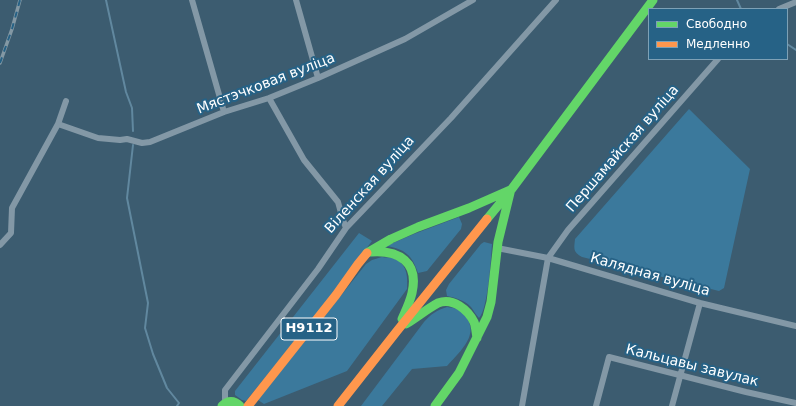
<!DOCTYPE html>
<meta charset="utf-8">
<style>
body{margin:0}
#map{position:relative;width:796px;height:406px;overflow:hidden;background:#3c5c70;font-family:"DejaVu Sans",sans-serif}
canvas{display:block}
.legend{position:absolute;left:648px;top:8px;width:140px;height:52px;box-sizing:border-box;background:#266286;border:1px solid #7da1b6;margin:0;padding:5px 7px;list-style:none;font-size:12px;color:#fff}
.legend li{display:flex;align-items:center;gap:8px;height:20px}
.legend b{width:20px;border:1px solid #7da1b6}
</style>
<div id="map">
<canvas width="796" height="406"></canvas>
<ul class="legend">
<li><b style="height:5px;background:#63d668"></b>Свободно</li>
<li><b style="height:5px;background:#ff974d"></b>Медленно</li>
</ul>
</div>
<script>
const ctx = document.querySelector('canvas').getContext('2d');
ctx.lineJoin = 'round';
function fillPath(path, color) { ctx.fillStyle = color; ctx.fill(path, 'evenodd'); }
function trace(path, color, width, dash) { ctx.strokeStyle = color; ctx.lineWidth = width; ctx.lineCap = dash ? 'butt' : 'round'; ctx.setLineDash(dash || []); ctx.stroke(path); }
function drawText(font, color, halo, rows, align = 'center') {
  ctx.font = font + ' "DejaVu Sans",sans-serif'; ctx.lineWidth = 4; ctx.setLineDash([]); ctx.textBaseline = 'middle'; ctx.strokeStyle = halo; ctx.fillStyle = color; for (const [text, x, y, turn = 0] of rows) {
    ctx.save(); ctx.translate(x, y); ctx.rotate((+turn || 0) * Math.PI / 180); ctx.textAlign = isNaN(turn) ? turn : align; if (halo) ctx.strokeText(text, 0, 0); ctx.fillText(text, 0, 0); ctx.restore();
  }
}
const green = new Path2D(`
 M689,109l61,60 -26,119 -5,3 -137,-34c-9,-5 -8,-8 -7,-18z
 M459,217l3,7 -1,5 -34,42 -9,2c-6,-18 -13,-24 -32,-27l28,-12z
 M359,233l13,8 -53,70 -73,90 -4,-1 -7,-5v-4z
 M484,242l8,2c-1,14 -4,66 -13,74 -3,-3 -5,-7 -8,-11 -7,-7 -15,-9 -24,-11l-1,-6 3,-6 32,-40z
 M382,257c3,1 7,0 10,1 15,4 16,18 15,31l-60,82 -83,33 -6,-4 108,-136 6,-4z
 M447,307c8,1 13,2 19,9 3,5 6,12 4,18 -2,11 -16,24 -23,32l-35,3 -30,37h-21l63,-84c7,-8 13,-12 23,-15z`);
const stream = new Path2D(`
 M106,0l20,92 6,16 1,23
 M737,0l4,9
 M787,44l9,6
 M133,145l-6,53 21,105 -3,25 8,26 14,34 12,15 -2,3`);
const street = new Path2D(`
 M192,0l32,112
 M296,0l22,78
 M779,9l17,-7
 M269,98l35,62 34,42 5,18 3,8
 M58,124l40,14 22,2 7,-1 15,4 8,-1 74,-30 45,-14 49,-20 87,-39 68,-39
 M0,245l11,-12 1,-25 46,-84 8,-23
 M497,248l51,10 152,45 96,23
 M226,402l-1,-3v-9l93,-121 28,-41 105,-110 105,-118
 M522,406l26,-148 20,-28 150,-171
 M596,406l13,-49 137,35 50,11
 M672,406l28,-103`);
const fast = new Path2D(`
 M487,219l24,-29 142,-190
 M371,252c28,-2 48,10 41,41 -2,9 -6,17 -10,26
 M367,253l24,-14 27,-12 51,-19 41,-18
 M406,324c10,-6 21,-15 32,-21 15,-6 30,7 36,19 2,5 2,11 3,16
 M222,406c6,-6 12,-6 18,0
 M435,406l24,-33 28,-56 4,-15 7,-60 12,-49`);
const slow = new Path2D(`
 M248,406l88,-111 22,-31 9,-11
 M338,406l59,-75 90,-112`);
const rail = new Path2D(`
 M0,63l12,-34 8,-29`);
const shields = [
 [309,329,56]
];
const shieldNames = [
 ["Н9112",309,329]
];
const streetNames = [
 ["Мястэчковая вуліца",266,84,-21],
 ["Першамайская вуліца",623,149,-49],
 ["Віленская вуліца",370,185,-48],
 ["Калядная вуліца",650,275,16],
 ["Кальцавы завулак",692,366,14]
];
fillPath(green, '#3b799c');
trace(stream, '#61889f', 2);
trace(street, '#8398a6', 6);
trace(fast, '#63d668', 9);
trace(slow, '#ff974d', 9);
trace(rail, '#8398a4', 3.5);
trace(rail, '#266286', 2, [6]);
for (const [x, y, w] of shields) { const box = new Path2D(); box.roundRect(x - w / 2, y - 11, w, 22, 3); ctx.fillStyle = '#266286'; ctx.fill(box); trace(box, '#fff', 1); }
drawText('bold 13px', '#fff', null, shieldNames);
drawText('14px', '#fff', '#266286', streetNames);
</script>
